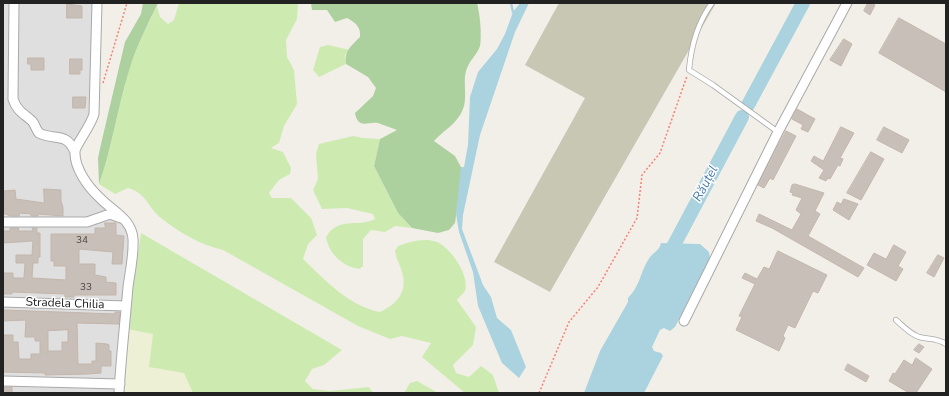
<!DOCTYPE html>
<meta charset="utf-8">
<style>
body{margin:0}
#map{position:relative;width:949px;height:396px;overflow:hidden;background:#f2efe9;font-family:"Nunito Sans",sans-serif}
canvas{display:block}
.frame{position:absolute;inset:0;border:4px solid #222;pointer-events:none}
</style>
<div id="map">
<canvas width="949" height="396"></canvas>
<div class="frame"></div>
</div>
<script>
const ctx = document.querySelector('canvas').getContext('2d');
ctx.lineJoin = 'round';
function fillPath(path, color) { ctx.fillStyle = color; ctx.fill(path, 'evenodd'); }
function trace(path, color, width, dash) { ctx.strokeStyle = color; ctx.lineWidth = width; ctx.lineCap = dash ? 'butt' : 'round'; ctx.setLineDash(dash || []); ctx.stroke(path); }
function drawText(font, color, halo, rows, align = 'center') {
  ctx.font = font + ' "Nunito Sans",sans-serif'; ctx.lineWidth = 3; ctx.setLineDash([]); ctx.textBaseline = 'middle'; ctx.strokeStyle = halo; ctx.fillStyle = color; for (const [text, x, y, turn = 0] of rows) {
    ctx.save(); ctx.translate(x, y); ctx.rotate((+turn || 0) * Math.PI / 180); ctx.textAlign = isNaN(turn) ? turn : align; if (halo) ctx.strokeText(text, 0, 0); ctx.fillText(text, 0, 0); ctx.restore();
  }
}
const residential = new Path2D(`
 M3,3h94l-3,111 -16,30 -1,22 41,47 15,28 -14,152h-116z`);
const construction = new Path2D(`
 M559,3h157l-166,289 -56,-30 91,-164 -60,-33z`);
const farmland = new Path2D(`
 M127,329l26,5 31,39 9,20h-71l4,-24z`);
const grass = new Path2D(`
 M179,3h119l-1,16 -11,21 1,17 7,13 3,34 -13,22 -5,17 -8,5 12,4 8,16 -1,6 -11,6 -10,13 3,5h19l20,20 6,17 -9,9 -5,15c22,21 46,47 77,53 17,-8 28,-20 22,-40 -2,-8 -6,-13 -7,-21l3,-5c11,-4 27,-9 39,-4 14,6 33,34 28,49 -2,3 -6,6 -8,9l19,27 -3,18 -20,20 3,8 13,4 12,-11 12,9 6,18h-34l-43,-36 9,-14 -29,-7 -12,3 -32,-13 -135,-76c-22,-5 -43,-17 -62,-32 -14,-11 -13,-24 -33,-30l-13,6 -16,-10c13,-36 18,-74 29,-111 7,-23 18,-45 29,-67l3,11 8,7 6,-4z
 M328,45l22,5 -5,5 1,9 -27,13 -6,-7 7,-23z
 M353,136l10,2 17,1 -6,27 24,47 14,15 -17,-2 -10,6 -14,-2 -8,9v27l-4,3c-17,-3 -30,-15 -33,-32 13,-21 30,-9 49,-18l-2,-5 -26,-6 -25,1 -9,-19 5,-11 -2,-25 3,-10z
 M141,233l201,117 -18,15 -12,4 -7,12 8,8 17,2 39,-4 4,6h-180l-9,-20 -35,-6 4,-33 -26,-5z
 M417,381l21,12h-34l6,-10z`);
const forest = new Path2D(`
 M143,3h15c-11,23 -23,46 -30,71 -11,36 -16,74 -29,110l-1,-26 3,-14 24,-102 16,-28z
 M311,3h166c3,11 5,32 3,43 -3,10 -13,15 -15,30 -1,10 2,24 -2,33 -5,14 -19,21 -29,32l21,15 6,11v14l-6,42 -6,7 -11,3 -26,-5 -14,-15 -24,-47 6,-27 17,-9c-6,-2 -13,-5 -19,-7 -10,-2 -20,7 -23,-10l18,-17 3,-8 -8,-11 -22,-13c-2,-13 5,-18 14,-27 1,-10 -4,-14 -13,-19l-12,4 -8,-12h-15z`);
const water = new Path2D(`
 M520,3h9l-14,29 -35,103 -17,80 -1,14 21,56 8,12 6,21 14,12 15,37 -7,11 -17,-15 -24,-57 -5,-34 -14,-40 -3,-18 5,-47h3l4,-22 2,-48 8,-25 19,-23 8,-15 8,-22z
 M661,243l39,1 9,8 1,6 -35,69 -5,4 -6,-3 -4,2 -8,17 2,4 7,2 2,3 -19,37h-60l16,-42 28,-49v-4c13,-13 12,-27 22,-41 5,-6 9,-6 11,-14z`);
const stream = new Path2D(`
 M511,3l2,9`);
const river = new Path2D(`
 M748,105l55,-102
 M666,260l76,-143`);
const building = new Path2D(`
 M868,3l7,2 -5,10 -6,-4z
 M67,4l15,2v12h-15z
 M899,18l47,26v48l-67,-39z
 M844,39l8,5 -11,22 -11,-6z
 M28,58h16v12h-13v-6h-3z
 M70,59h12v11h-2v4h-10z
 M73,97h13l-1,11h-12z
 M797,109l18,10 -7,13 -7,-3 2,-4 -11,-6z
 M841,127l13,6 -14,25 3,1 -3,7 -2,-1 -8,14 -2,-1 -2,3 -7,-3 5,-8 -13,-9 3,-5 9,5z
 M884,127l25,13 -7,13 -25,-13z
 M786,131l10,5 -23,44 -3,-2 -6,10 -6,-3z
 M871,152l13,7 -23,41 -14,-7z
 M795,184l29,9 -9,18 5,3 -12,22 56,32 -6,9 -86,-49 -16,-7 3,-7 33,16 9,-16 -5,-4 6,-12 -10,-3 1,-2 -3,-1 2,-7z
 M44,189l17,1v11l2,7v8l-25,-2v2h-7v-2l-11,-1 -1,3h-8l-8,-3 1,-22 11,-1 1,9 28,4z
 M844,199l14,5 -9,16 -16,-10 4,-8 4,2z
 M105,223h11v12l8,1 -2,28h-10l1,-12 -34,-3v15h16v11l11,2v5l10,1v12h-42v2h-9v-3l-53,-2v2h-9v-21h10v5h11l1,-15h-9v-8h16l1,-14 -30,2v-12h7v-3h9l-1,3h15l-1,-3h5v5h3v24h-2v6h-5l-1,15 34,2v-14h-12v-5h-3v-27h44v-6h10z
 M894,245l12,7 -8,14 5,3 -7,12 -29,-16 7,-12 12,6z
 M778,251l49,24 -9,18 -5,-2 -18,37 -7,-3 -5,11 2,2 -6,13 -43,-21 6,-13 -3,-1 16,-32 -13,-6 3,-5 12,6 7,-12 5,2z
 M938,255l6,3 -10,19 -7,-4z
 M3,310l112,4v-2h5l-1,12 -42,-1 1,41h14v-3h4v-18l11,1 2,1v6h2v15h-10v7l-13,1 -43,1v-2l-42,-1v-37h10v7h5l1,17h12v-5h9v-13h-5v-4h-10l1,-17 -23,1zM68,330v12h-6v9h-14v-20z
 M919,344l5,3 -5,6 -5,-3z
 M916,358l16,11 -16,24h-7l-20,-12 4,-8 2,1 9,-14 8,5z
 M848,364l21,12 -3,6 -21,-12z
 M3,387h9v6h-9z`);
const path = new Path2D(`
 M103,83l24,-80
 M539,393l30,-71 29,-35 39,-69 5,-43 18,-22 27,-77`);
const service = new Path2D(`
 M712,3c-14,19 -21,44 -23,67l24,15 65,47
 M896,320c7,6 14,14 23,17 12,3 16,0 27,7`);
const minor = new Path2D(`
 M14,3l-1,96c4,12 10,14 19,22 3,3 4,9 7,12 15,8 27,-2 36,19
 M97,3l-3,111c-3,12 -18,30 -19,37 -1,17 13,36 25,47 11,12 32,21 33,41 1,16 -3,33 -5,48 -3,36 -7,70 -9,106
 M3,222h84l23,-8 11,4
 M3,302l123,4
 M684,321l94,-189 69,-129
 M3,381l117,3`);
const numberNames = [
 ["34",82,241],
 ["33",86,288]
];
const streetNames = [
 ["Stradela Chilia",65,304,2]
];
const waterNames = [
 ["Răuțel",706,184,-62]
];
fillPath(residential, '#e0dfdf');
fillPath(construction, '#c7c7b4');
fillPath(farmland, '#eef0d5');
fillPath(grass, '#cdebb0');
fillPath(forest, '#add19e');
fillPath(water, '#aad3df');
trace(stream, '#aad3df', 2.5);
trace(river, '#aad3df', 14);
fillPath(building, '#c7bfb8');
trace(building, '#c4b6ab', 1);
trace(service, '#a9a9a9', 6);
trace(minor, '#a9a9a9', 11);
trace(path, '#fa8072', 1.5, [2, 2]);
trace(service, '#fff', 4.5);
trace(minor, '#fff', 9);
drawText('10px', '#4b4948', null, numberNames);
drawText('12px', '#222', '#fff', streetNames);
drawText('italic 13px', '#4a7aab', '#fff', waterNames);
</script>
